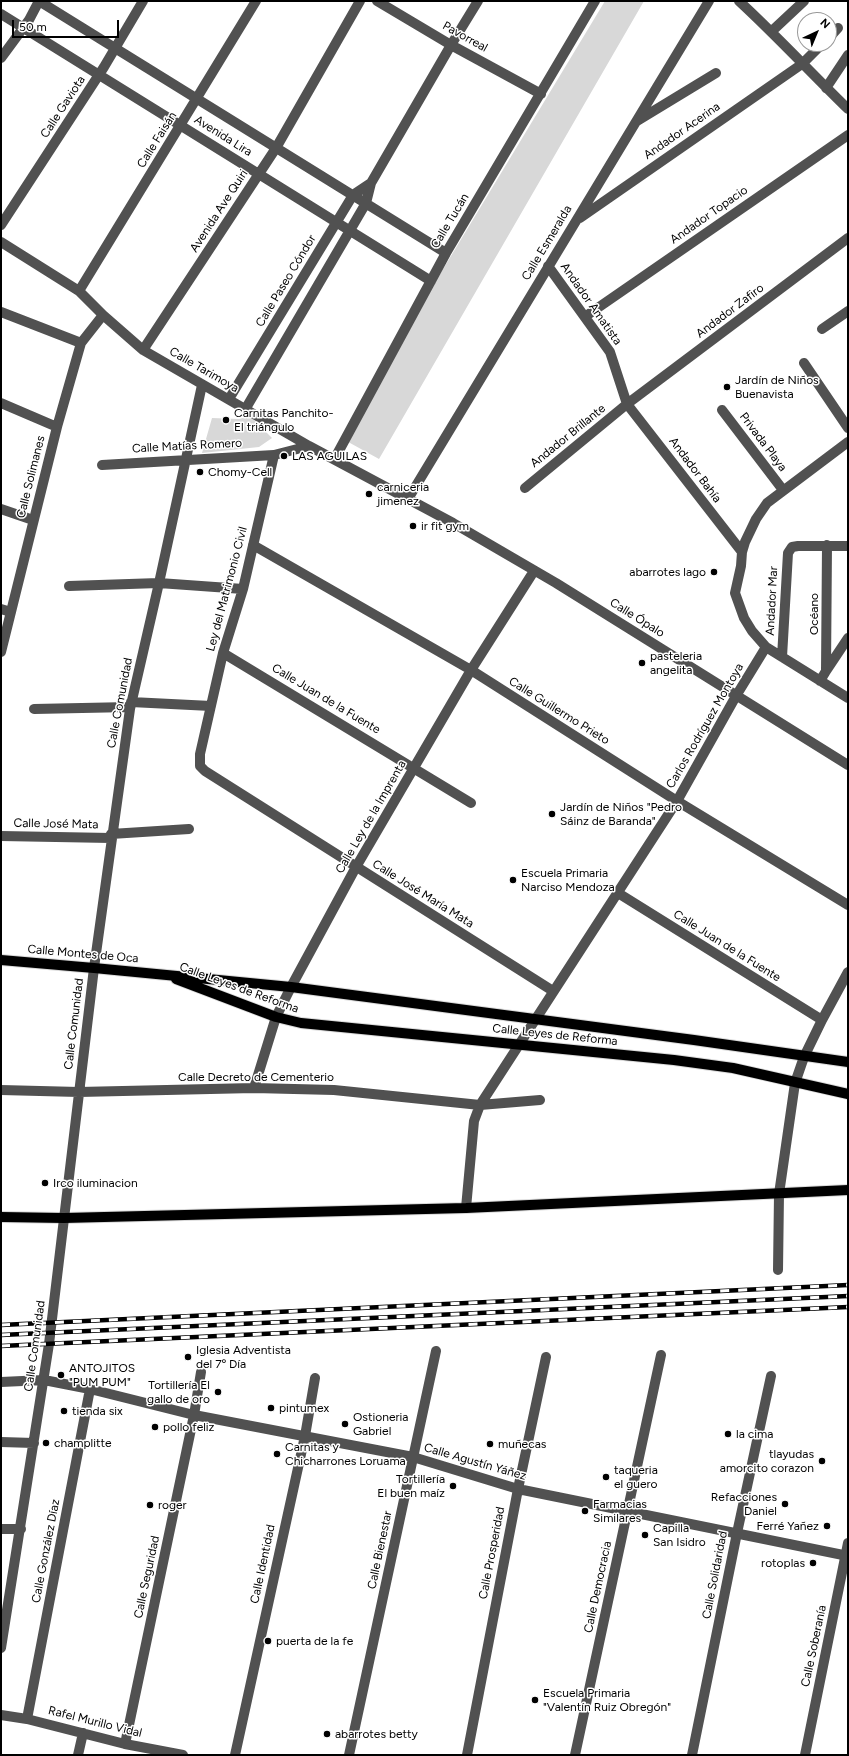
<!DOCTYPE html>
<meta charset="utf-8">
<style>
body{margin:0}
#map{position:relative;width:849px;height:1756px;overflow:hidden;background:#fff;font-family:Figtree,sans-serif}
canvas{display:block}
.frame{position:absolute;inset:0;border:2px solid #000;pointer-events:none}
.north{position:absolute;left:797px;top:12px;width:40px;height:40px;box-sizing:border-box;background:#fff;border:1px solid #999;border-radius:50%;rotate:44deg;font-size:11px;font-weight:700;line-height:16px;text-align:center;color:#000}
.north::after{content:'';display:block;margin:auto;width:14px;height:18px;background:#000;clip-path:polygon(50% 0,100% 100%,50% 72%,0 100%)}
.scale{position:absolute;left:12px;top:20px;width:107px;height:18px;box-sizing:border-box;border:2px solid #000;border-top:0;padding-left:5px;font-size:12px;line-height:14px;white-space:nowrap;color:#000;-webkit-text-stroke:3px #fff;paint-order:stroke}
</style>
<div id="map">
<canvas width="849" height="1756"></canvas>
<div class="frame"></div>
<div class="north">N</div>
<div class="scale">50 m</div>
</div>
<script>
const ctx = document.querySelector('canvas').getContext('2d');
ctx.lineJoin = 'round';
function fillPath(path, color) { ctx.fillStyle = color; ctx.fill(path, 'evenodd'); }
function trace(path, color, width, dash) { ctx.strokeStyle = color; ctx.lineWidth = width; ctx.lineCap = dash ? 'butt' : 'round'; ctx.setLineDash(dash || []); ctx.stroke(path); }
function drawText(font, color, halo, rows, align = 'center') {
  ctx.font = font + ' Figtree,sans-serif'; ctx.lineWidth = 3; ctx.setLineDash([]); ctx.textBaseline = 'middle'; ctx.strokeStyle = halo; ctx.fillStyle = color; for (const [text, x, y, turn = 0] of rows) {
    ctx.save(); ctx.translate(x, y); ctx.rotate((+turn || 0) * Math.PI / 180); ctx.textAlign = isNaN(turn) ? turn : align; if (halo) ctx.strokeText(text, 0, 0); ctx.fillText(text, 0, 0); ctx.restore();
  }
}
const green = new Path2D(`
 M605,1h39l-265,458 -38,-21z
 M250,416l22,22 -13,9 -57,6 10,-35 27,1z`);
const minor = new Path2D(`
 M39,1l407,252
 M377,1l74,44 90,49
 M739,1c38,35 72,72 109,108
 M1,14l430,267
 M772,31l32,-30
 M829,38l9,-10
 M1,58l28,-38 10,-19
 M826,88l22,-33
 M637,121l79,-48
 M580,218l222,-154 20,-20
 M1,225l103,-158 39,-66
 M1,242l78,49 24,24 40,35 166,96 144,77 103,60 292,182
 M548,266l62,86 17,52 115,148
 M79,291l177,-290
 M1,312l80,31
 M586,316l262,-181
 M822,329l26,-18
 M143,350l133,-202 84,-147
 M804,363l44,65
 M229,399l124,-204 18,-12
 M1,403l56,24
 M246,408l120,-205 5,-20 80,-138 27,-44
 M722,410l61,80
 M848,442l-81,61 -11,16 -11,23 -3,10 -1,14 -6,27 9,25 8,13 14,16 82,51
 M309,446l-35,9 -31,134 -20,64 -23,101v12l5,5 348,220
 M335,458l111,-205 149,-252
 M102,465l172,-10
 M525,488l102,-84 221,-166
 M408,499l301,-498
 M1,509l32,11
 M253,545l218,125 206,131 171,104
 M69,586l90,-3 84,6
 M1,609l10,3
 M1,652l56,-225 24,-84 22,-28
 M223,653l248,150
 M782,657l6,-104 4,-6 6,-1h50
 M826,671l22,-33
 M820,681l6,-10 1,-126
 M131,702l80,4
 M34,709l96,-2
 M111,834l78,-5
 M1,836l110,2
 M618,893l204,127
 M254,1088l22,-71 15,-30 65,-120 115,-197 63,-99
 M1,1090l78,2 175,-4 80,2 146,15 60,-5
 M466,1208l8,-87 6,-16 197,-304 59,-105 30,-49
 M778,1270l1,-76 16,-111 9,-26 18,-37 26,-48
 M1,1382l43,-2 46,9 104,26 219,42 105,32 330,67
 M1,1442l33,1
 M1,1529h20
 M1,1648l48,-304 45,-376 36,-259 29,-126 43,-198
 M1,1715l26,4 98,25 58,11
 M27,1719l63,-330
 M125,1744l69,-329 7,-43
 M78,1755l5,-22
 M235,1755l70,-319 10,-58
 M349,1755l87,-404
 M467,1755l51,-266 28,-132
 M575,1755l86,-400
 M692,1755l45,-222 34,-157
 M805,1755l43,-212`);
const major = new Path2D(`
 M1,960l93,8 197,19 403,53 154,22
 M176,979l100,38 25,6 373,37 59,8 115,26
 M1,1217l63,1 402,-10 382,-18`);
const rail = new Path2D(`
 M1,1325l847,-40
 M1,1335l847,-39
 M1,1346l847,-39`);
const markers = [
 [727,387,4,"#000"],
 [226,420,4,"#000"],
 [284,456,4,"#000"],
 [200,472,4,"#000"],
 [369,494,4,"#000"],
 [413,526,4,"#000"],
 [714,572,4,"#000"],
 [642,663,4,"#000"],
 [552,814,4,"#000"],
 [513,880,4,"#000"],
 [45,1183,4,"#000"],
 [188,1357,4,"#000"],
 [61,1375,4,"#000"],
 [218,1392,4,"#000"],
 [271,1408,4,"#000"],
 [64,1411,4,"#000"],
 [345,1424,4,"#000"],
 [155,1427,4,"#000"],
 [728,1434,4,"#000"],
 [46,1443,4,"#000"],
 [490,1444,4,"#000"],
 [277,1454,4,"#000"],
 [822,1461,4,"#000"],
 [606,1477,4,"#000"],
 [453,1486,4,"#000"],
 [785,1504,4,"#000"],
 [150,1505,4,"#000"],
 [585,1511,4,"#000"],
 [827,1526,4,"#000"],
 [645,1535,4,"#000"],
 [813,1563,4,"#000"],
 [268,1641,4,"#000"],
 [535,1700,4,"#000"],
 [327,1734,4,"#000"]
];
const streetNames = [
 ["Pavorreal",465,37,29],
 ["Calle Gaviota",63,107,-57],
 ["Andador Acerina",682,131,-35],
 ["Avenida Lira",223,136,32],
 ["Calle Faisán",157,140,-58],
 ["Avenida Ave Quiri",219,211,-57],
 ["Andador Topacio",709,215,-35],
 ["Calle Tucán",450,221,-59],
 ["Calle Esmeralda",547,243,-59],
 ["Calle Paseo Cóndor",286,281,-59],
 ["Andador Amatista",591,304,55],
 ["Andador Zafiro",730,311,-37],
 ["Calle Tarimoya",204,370,30],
 ["Andador Brillante",568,436,-39],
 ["Privada Playa",763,442,53],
 ["Calle Matías Romero",187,446,-3],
 ["Andador Bahía",695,470,53],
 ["Calle Solimanes",31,477,-76],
 ["Ley del Matrimonio Civil",227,589,-75],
 ["Andador Mar",772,601,-87],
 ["Océano",814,614,-90],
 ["Calle Ópalo",637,618,32],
 ["Calle Juan de la Fuente",326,699,31],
 ["Calle Comunidad",120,703,-79],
 ["Calle Guillermo Prieto",559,711,32],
 ["Carlos Rodríguez Montoya",705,726,-60],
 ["Calle Ley de la Imprenta",371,817,-60],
 ["Calle José Mata",56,824,1],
 ["Calle José María Mata",423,894,32],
 ["Calle Juan de la Fuente",727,946,32],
 ["Calle Montes de Oca",83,954,5],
 ["Calle Leyes de Reforma",239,988,20],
 ["Calle Comunidad",74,1024,-83],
 ["Calle Leyes de Reforma",555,1035,6],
 ["Calle Decreto de Cementerio",256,1077],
 ["Calle Comunidad",35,1346,-82],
 ["Calle Agustín Yáñez",475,1462,16],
 ["Calle Bienestar",380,1550,-78],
 ["Calle González Díaz",46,1551,-79],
 ["Calle Prosperidad",492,1553,-79],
 ["Calle Identidad",263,1564,-78],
 ["Calle Solidaridad",715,1575,-79],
 ["Calle Seguridad",147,1577,-78],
 ["Calle Democracia",598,1587,-78],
 ["Calle Soberanía",814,1646,-78],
 ["Rafel Murillo Vidal",95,1722,14]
];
const poiNames = [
 ["Jardín de Niños",735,380],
 ["Buenavista",735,394],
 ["Carnitas Panchito-",234,413],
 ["El triángulo",234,427],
 ["LAS AGUILAS",292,456],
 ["Chomy-Cell",208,472],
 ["carniceria",377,487],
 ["jimenez",377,501],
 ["ir fit gym",421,526],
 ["abarrotes lago",706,572,"right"],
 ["pasteleria",650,656],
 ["angelita",650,670],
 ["Jardín de Niños \"Pedro",560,807],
 ["Sáinz de Baranda\"",560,821],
 ["Escuela Primaria",521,873],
 ["Narciso Mendoza",521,887],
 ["Irco iluminacion",53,1183],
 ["Iglesia Adventista",196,1350],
 ["del 7º Día",196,1364],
 ["ANTOJITOS",69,1368],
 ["\"PUM PUM\"",69,1382],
 ["Tortillería El",210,1385,"right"],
 ["gallo de oro",210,1399,"right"],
 ["pintumex",279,1408],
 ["tienda six",72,1411],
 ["Ostioneria",353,1417],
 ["Gabriel",353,1431],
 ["pollo feliz",163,1427],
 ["la cima",736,1434],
 ["champlitte",54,1443],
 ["muñecas",498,1444],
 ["Carnitas y",285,1447],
 ["Chicharrones Loruama",285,1461],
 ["tlayudas",814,1454,"right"],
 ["amorcito corazon",814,1468,"right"],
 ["taqueria",614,1470],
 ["el guero",614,1484],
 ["Tortillería",445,1479,"right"],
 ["El buen maíz",445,1493,"right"],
 ["Refacciones",777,1497,"right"],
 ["Daniel",777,1511,"right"],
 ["Farmacias",593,1504],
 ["Similares",593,1518],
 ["roger",158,1505],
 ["Ferré Yañez",819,1526,"right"],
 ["Capilla",653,1528],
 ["San Isidro",653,1542],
 ["rotoplas",805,1563,"right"],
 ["puerta de la fe",276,1641],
 ["Escuela Primaria",543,1693],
 ["\"Valentín Ruiz Obregón\"",543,1707],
 ["abarrotes betty",335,1734]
];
fillPath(green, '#d8d8d8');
trace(major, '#dbdbdb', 12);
trace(minor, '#515151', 10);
trace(major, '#000', 10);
trace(rail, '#000', 4.5);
trace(rail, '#fff', 3, [9]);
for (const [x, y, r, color] of markers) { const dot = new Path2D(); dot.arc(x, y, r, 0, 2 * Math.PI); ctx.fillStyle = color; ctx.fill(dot); trace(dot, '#fff', 1.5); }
drawText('12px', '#000', '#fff', streetNames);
drawText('12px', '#000', '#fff', poiNames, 'left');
</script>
